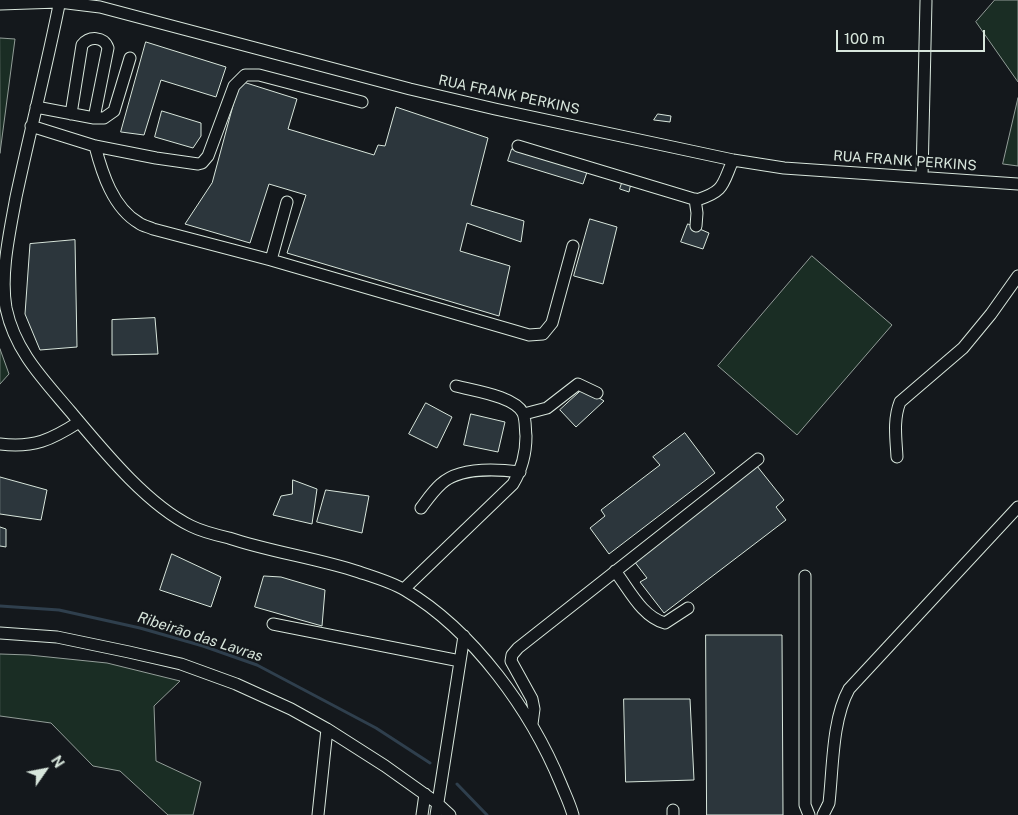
<!DOCTYPE html>
<meta charset="utf-8">
<style>
body{margin:0}
#map{position:relative;width:1018px;height:815px;overflow:hidden;background:#14181c;font-family:"Public Sans",sans-serif}
canvas{display:block}
.north{position:absolute;left:20px;top:745px;width:50px;height:50px;-webkit-text-stroke:4px #14181c;paint-order:stroke;rotate:57deg;font-size:14px;font-weight:700;line-height:20px;text-align:center;color:#d8e6dc}
.north::after{content:'';display:block;margin:auto;width:18px;height:22px;background:#d8e6dc;clip-path:polygon(50% 0,100% 100%,50% 72%,0 100%)}
.scale{position:absolute;left:836px;top:30px;width:149px;height:22px;box-sizing:border-box;border:2px solid #d8e6dc;border-top:0;padding-left:6px;font-size:15px;line-height:18px;white-space:nowrap;color:#d8e6dc;-webkit-text-stroke:4px #14181c;paint-order:stroke}
</style>
<div id="map">
<canvas width="1018" height="815"></canvas>
<div class="north">N</div>
<div class="scale">100 m</div>
</div>
<script>
const ctx = document.querySelector('canvas').getContext('2d');
ctx.lineJoin = 'round';
function fillPath(path, color) { ctx.fillStyle = color; ctx.fill(path, 'evenodd'); }
function trace(path, color, width, dash) { ctx.strokeStyle = color; ctx.lineWidth = width; ctx.lineCap = dash ? 'butt' : 'round'; ctx.setLineDash(dash || []); ctx.stroke(path); }
function drawText(font, color, halo, rows, align = 'center') {
  ctx.font = font + ' "Public Sans",sans-serif'; ctx.lineWidth = 4; ctx.setLineDash([]); ctx.textBaseline = 'middle'; ctx.strokeStyle = halo; ctx.fillStyle = color; for (const [text, x, y, turn = 0] of rows) {
    ctx.save(); ctx.translate(x, y); ctx.rotate((+turn || 0) * Math.PI / 180); ctx.textAlign = isNaN(turn) ? turn : align; if (halo) ctx.strokeText(text, 0, 0); ctx.fillText(text, 0, 0); ctx.restore();
  }
}
const green = new Path2D(`
 M995,0h23v82l-42,-60z
 M0,38l15,1 -15,114z
 M1018,98v68l-15,-2z
 M812,256l80,69 -95,110 -79,-69z
 M0,349l9,25 -9,10z
 M0,654l29,1 78,8 73,18 -26,25 2,55 45,21 -8,33h-25l-48,-44 -27,-5 -42,-43 -51,-7z`);
const stream = new Path2D(`
 M0,606l59,4 81,18 63,18 54,19 119,63 54,35
 M457,784l30,31`);
const building = new Path2D(`
 M146,42l80,25 -10,30 -55,-17 -17,55 -23,-3z
 M240,81l57,18 -9,30 86,26 4,-10 7,1 11,-39 92,31 -17,67 53,16 -3,21 -54,-19 -7,28 50,15 -11,50 -212,-63 19,-58 -37,-11 -19,59 -65,-19 27,-41z
 M162,111l39,12v13l-8,12 -38,-11z
 M658,114l13,2 -1,6 -16,-2z
 M512,149l75,23 -4,12 -75,-23z
 M623,180l8,3 -2,9 -9,-3z
 M590,219l27,8 -14,57 -29,-8z
 M688,224l21,9 -6,16 -22,-7z
 M75,240l2,107 -37,3 -15,-36 5,-70z
 M155,318l3,36 -46,1v-35z
 M584,388l20,13 -28,26 -16,-17z
 M426,403l26,14 -15,31 -28,-14z
 M471,414l34,8 -7,30 -34,-7z
 M685,433l30,40 -106,81 -19,-26 15,-12 -4,-6 59,-45 -7,-8z
 M757,466l27,34 -8,7 10,13 -122,93 -24,-31 7,-4 -13,-17z
 M0,477l47,13 -6,30 -41,-6z
 M293,480l24,9 -5,35 -39,-9 8,-19 11,-2z
 M326,490l43,6 -7,37 -45,-11z
 M0,527l6,2v18l-6,-1z
 M172,554l49,23 -10,30 -51,-17z
 M264,576l17,1 44,13 -3,36 -67,-19z
 M706,635h76l1,180h-76z
 M624,699h66l4,81 -68,2z`);
const minor = new Path2D(`
 M60,0c-13,66 -30,131 -44,197 -6,34 -16,76 -10,111 9,43 37,71 64,103 32,38 76,93 121,115 12,6 25,9 38,12 42,14 87,20 130,34 15,5 32,10 46,18 69,41 126,121 156,194 4,10 9,20 12,31
 M0,4l59,-2 41,5 310,82 85,20 238,51 51,8 234,16
 M36,107l58,11 14,-70c-4,-12 -19,-12 -26,-3l-11,69
 M94,118h10l10,-7 16,-53
 M31,126l64,20 61,12 42,6 4,-1 6,-7 26,-70 11,-11h14l103,27
 M95,146c7,27 18,62 44,77 4,3 10,4 14,6l118,31 258,75 14,-1 9,-11 21,-77
 M518,146l179,54c28,-9 25,-15 36,-40
 M922,177l4,-176
 M695,199l2,14 -1,13
 M271,260l16,-58
 M524,414l23,-6 31,-24 19,9
 M0,444c34,4 51,-4 79,-22
 M897,457c-1,-19 -4,-37 3,-55l63,-54 28,-34 27,-38
 M421,508c6,-8 12,-17 20,-24 18,-17 56,-15 79,-12
 M615,571c14,18 27,46 50,52l23,-15
 M805,576v229l4,10
 M404,589l109,-105c9,-15 13,-30 13,-48 -1,-7 0,-16 -3,-23 -9,-17 -49,-22 -67,-27
 M273,624l187,37
 M0,633l57,4 72,15 52,12 55,20 55,25 36,20 58,37 52,37 13,12
 M532,724l2,-15 -2,-10 -21,-38 1,-6 6,-7 240,-189
 M673,810v5
 M318,815l9,-86
 M422,815l3,-21
 M436,815l28,-179
 M823,815l6,-12c4,-36 3,-83 20,-114l169,-182`);
const streetNames = [
 ["RUA FRANK PERKINS",509,95,12],
 ["RUA FRANK PERKINS",905,161,4]
];
const waterNames = [
 ["Ribeirão das Lavras",200,637,18]
];
fillPath(green, '#1a2d24');
trace(green, '#939e99', 1);
trace(stream, '#2f3f4d', 3);
fillPath(building, '#2c363c');
trace(building, '#d8e6dc', 1);
trace(minor, '#d8e6dc', 13);
trace(minor, '#14181c', 11);
drawText('14px', '#d8e6dc', '#14181c', streetNames);
drawText('italic 15px', '#d8e6dc', '#14181c', waterNames);
</script>
